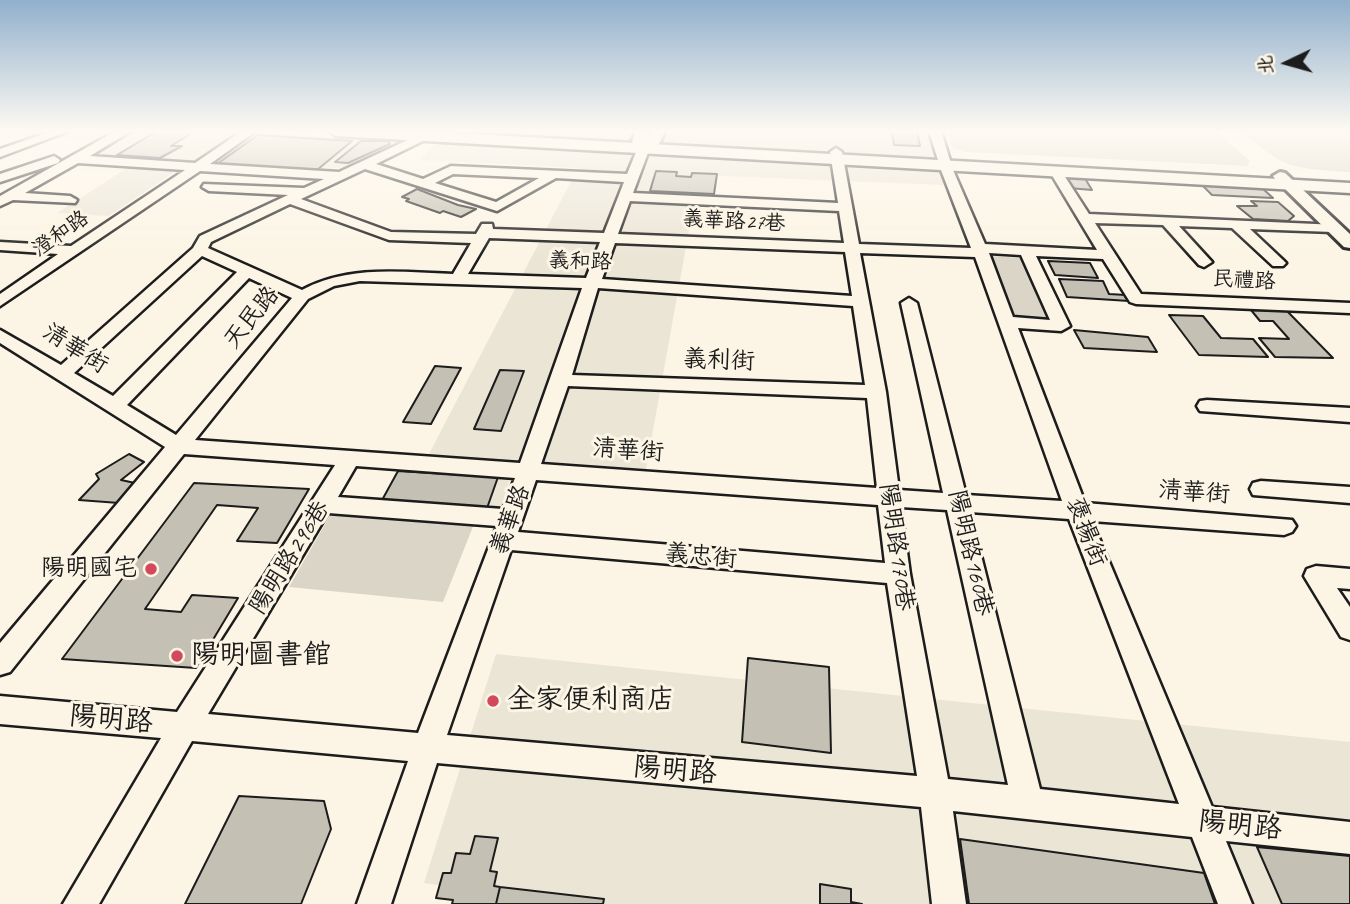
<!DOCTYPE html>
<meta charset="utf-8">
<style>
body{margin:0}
#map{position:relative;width:1350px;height:904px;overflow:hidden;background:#fcf5e5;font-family:Caveat,"LXGW WenKai TC",sans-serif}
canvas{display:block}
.north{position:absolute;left:1252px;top:28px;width:70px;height:70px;-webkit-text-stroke:5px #fcf5e5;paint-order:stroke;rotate:265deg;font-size:19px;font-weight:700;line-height:28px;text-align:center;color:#1c1c1c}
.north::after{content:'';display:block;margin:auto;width:24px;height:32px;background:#1c1c1c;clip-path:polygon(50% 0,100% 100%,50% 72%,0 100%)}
</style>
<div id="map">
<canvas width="1350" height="904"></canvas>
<div class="north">北</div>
</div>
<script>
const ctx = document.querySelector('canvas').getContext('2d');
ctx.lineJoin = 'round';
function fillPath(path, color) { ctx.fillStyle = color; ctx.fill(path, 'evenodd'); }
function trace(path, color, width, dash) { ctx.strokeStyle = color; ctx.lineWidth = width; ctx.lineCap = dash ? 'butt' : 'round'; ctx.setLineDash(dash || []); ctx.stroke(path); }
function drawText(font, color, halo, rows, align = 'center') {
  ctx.font = font + ' Caveat,"LXGW WenKai TC",sans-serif'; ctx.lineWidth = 6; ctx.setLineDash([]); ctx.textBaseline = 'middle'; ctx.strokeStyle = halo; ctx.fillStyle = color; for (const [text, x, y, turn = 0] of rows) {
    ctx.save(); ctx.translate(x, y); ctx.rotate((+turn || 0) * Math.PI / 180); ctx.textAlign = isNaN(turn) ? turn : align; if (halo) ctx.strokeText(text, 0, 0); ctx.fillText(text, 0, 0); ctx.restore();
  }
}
const built = new Path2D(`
 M0,131h235l164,11 -46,25 -28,2 -233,-14 21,-14 -113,-5z
 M447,131h480l17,54 -245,-10 -53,294 -131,-8 -14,48 -96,-9 173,-332 -158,-8z
 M132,165l40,3 1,5 -64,43 -52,-3z
 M496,654l854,88v162h-777l-149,-21z`);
const green = new Path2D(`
 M947,131h269l34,30 -3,5 -281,-14 -14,-4z
 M1241,131h109v41c-58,-4 -64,-2 -109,-41z
 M990,256l32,2 29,60 -36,-2z
 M332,512l142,12 -31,78 -154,-15z`);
const building = new Path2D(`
 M157,131h38l-24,15h11l-22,12 -43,-3z
 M892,131h25l3,15 -26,-1z
 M258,135l94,6 -35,29 -100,-6z
 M361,141h27l2,3 -42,19 -13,-1z
 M656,171l21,1 -1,4 15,1 1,-4 25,1 -3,20 -64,-3z
 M1061,174l22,1 9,15 -23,-2z
 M1200,183l62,5 11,10 -61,-3z
 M417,189l41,16 18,4 -15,8 -18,-6 -3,2 -34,-12 3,-2 -7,-2z
 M1251,201l27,1 16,14 -6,5 -35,-2 -16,-13h20z
 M1048,261l42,2 8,15 -43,-3z
 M1059,279l44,2 6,13 17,1 3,6 -62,-4z
 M1251,310l36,1 46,47 -58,-1 -16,-19 30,1 -16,-18h-13z
 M1169,315l34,1 18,22 32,1 15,18 -69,-2z
 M1074,330l74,7 9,15 -73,-4z
 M435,366l26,2 -30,56 -28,-2z
 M500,370l24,1 -23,60 -27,-2z
 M129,454l15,8 -23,18 14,3 -16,20 -40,-3 20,-21 -3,-5z
 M398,471l100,6 -12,34 -105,-9z
 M194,483l115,6 -32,54 -40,-2 21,-33 -41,-3 -72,104 36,3 11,-17 46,3 -42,70 -134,-9z
 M748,658l81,9 2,86 -89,-11z
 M239,796l85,5 7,28 -30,75h-116z
 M475,836l23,2 -8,33 7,1 -3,14 6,1 -4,17h-44l1,-4 -17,-2 7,-25h8l5,-20 14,1z
 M960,839l244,34 11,31h-246z
 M1257,847l93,9v48h-68z
 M820,884l31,5v13l11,2h-42z
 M500,887l104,12 -1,5h-107z`);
const minor = new Path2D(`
 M52,131h17l-69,26v-8z
 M116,131h15l-41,25 105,7 47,-32h14l-46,33 129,8 88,-41h16l-67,33 47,15 28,-13 176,8 10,-24 6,-4 6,4 -16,43 205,10 -8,-51 6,-4 6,4 17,92 112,4 -30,-78 -12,-39h12l12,39 32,74 112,6 -47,-78 6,-4 4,1 29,45 249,11 2,3 -2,3 -5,1 -83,-3 33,31 3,3 -3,3h-10l-41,-38 -53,-2 33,36 -8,5 -5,-2 -36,-40 -68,-2 46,71 209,9v10l-214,-9 -6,-2 -27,-43 -67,-3 34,70 -9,5 -43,-3 67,175 207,17 4,6 -4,6 -8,3 -192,-14 120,286 138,15v32l-124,-13 26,63h-34l-26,-67 -239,-26 13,93h-34l-11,-97 -484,-44 -46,141h-34l51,-143 -216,-20 -93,163h-36l98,-166 -161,-14v-28l177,16 158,-247 -151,-11 -174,218 -10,3v-32l165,-196 -165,-104v-13l61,35 132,-117 7,-12 88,-41 -79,-4 -7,-4 2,-3 100,4 20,-9 -124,-8 -200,135v-12l58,-40 -58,-4v-8l71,4 114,-76 -107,-7 -53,30 45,3 7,4 -2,3 -62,-3 -13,6v-10zM365,169l132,42 59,-33 68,4 -20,51 -111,-4 -1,-5h-10l-6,10 -85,-2 -90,-33zM453,174l86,4 -43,24 -61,-19zM630,201l209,10 5,32 -226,-9zM290,204l99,36 82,3 -18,31c-53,-2 -104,-9 -151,16l-94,-42 3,-6zM489,238l111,4 -14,36 -118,-4zM615,243l230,9 7,44 -250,-17zM860,253l115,4 87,244 -96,-6 -49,-192 -8,-5 -8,5 42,190 -44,-3 -13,-98zM989,253l32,2 29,65 -37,-3zM202,256l35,16 -124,124 -39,-23zM249,278l43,20 -116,137 -49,-30zM360,281l222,7 -62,175 -325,-23 113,-141 26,-13zM598,288l255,18 12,79 -293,-10zM568,386l299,12 10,90 -336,-24zM356,466l159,12 -12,31 -165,-12zM536,480l342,25 7,58 -367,-31zM901,507l46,3 61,275 -60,-6 -38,-205zM970,512l99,7 110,285 -139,-15zM328,513l169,13 -79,207 -210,-19zM511,550l376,33 30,193 -470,-41z
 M54,156l6,4 -2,3 -58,19v-8z
 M1207,400l143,8v14l-150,-11 -3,-5 3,-5z
 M1261,481l89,6v16l-97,-8 -3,-6 3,-6z
 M1316,566l34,3v20l-13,-1 13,19v33l-9,-3 -37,-61 3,-7z`);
const tertiary = new Path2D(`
 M636,131h14l-4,10 5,-10h14l-6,13 -16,10 -5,-1 -6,-12z
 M1280,172l5,1 65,61v14l-6,-1 -69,-68 -2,-3z`);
const secondary = new Path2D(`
 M328,131h92l930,52v10l-1014,-57z`);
const markers = [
 [151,569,7,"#d1495b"],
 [177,656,7,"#d1495b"],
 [493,701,7,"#d1495b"]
];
const farStreetnames = [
 ["義華路27巷",734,222,3],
 ["澄和路",61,234,-35],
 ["義和路",580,262,2],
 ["民禮路",1244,281,3]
];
const streetNames = [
 ["天民路",252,318,-51],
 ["清華街",75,349,32],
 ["義利街",719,361,2],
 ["清華街",628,451,4],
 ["清華街",1194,493,4],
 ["義華路",511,520,-70],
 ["褒揚街",1086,532,69],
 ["陽明路170巷",896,547,82],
 ["陽明路160巷",970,553,77],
 ["義忠街",701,557,5],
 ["陽明路296巷",290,558,-58]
];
const poiNames = [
 ["陽明國宅",137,569]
];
const nearPoinames = [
 ["陽明圖書館",191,656],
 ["全家便利商店",507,701]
];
const nearStreetnames = [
 ["陽明路",111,720,5],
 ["陽明路",675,771,5],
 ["陽明路",1240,826,6]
];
fillPath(built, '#ebe5d6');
fillPath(green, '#dbd5c8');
fillPath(building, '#c4c0b3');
trace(building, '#1c1c1c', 2);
trace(minor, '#1c1c1c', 5);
trace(tertiary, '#1c1c1c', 6);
trace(secondary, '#1c1c1c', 5);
fillPath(minor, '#fcf5e5');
fillPath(tertiary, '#fcf5e5');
fillPath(secondary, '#fcf5e5');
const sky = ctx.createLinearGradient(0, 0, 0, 258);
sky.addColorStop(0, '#91b0cc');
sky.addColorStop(0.51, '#fefaf3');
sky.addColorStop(1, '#fefaf300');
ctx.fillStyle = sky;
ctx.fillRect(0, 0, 1350, 258);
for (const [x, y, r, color] of markers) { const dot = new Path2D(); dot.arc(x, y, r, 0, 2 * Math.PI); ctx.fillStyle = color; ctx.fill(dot); trace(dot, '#fcf5e5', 2.5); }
drawText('21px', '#1c1c1c', '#fcf5e5', farStreetnames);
drawText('24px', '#1c1c1c', '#fcf5e5', streetNames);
drawText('24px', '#1c1c1c', '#fcf5e5', poiNames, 'right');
drawText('28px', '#1c1c1c', '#fcf5e5', nearPoinames, 'left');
drawText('28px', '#1c1c1c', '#fcf5e5', nearStreetnames);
</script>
